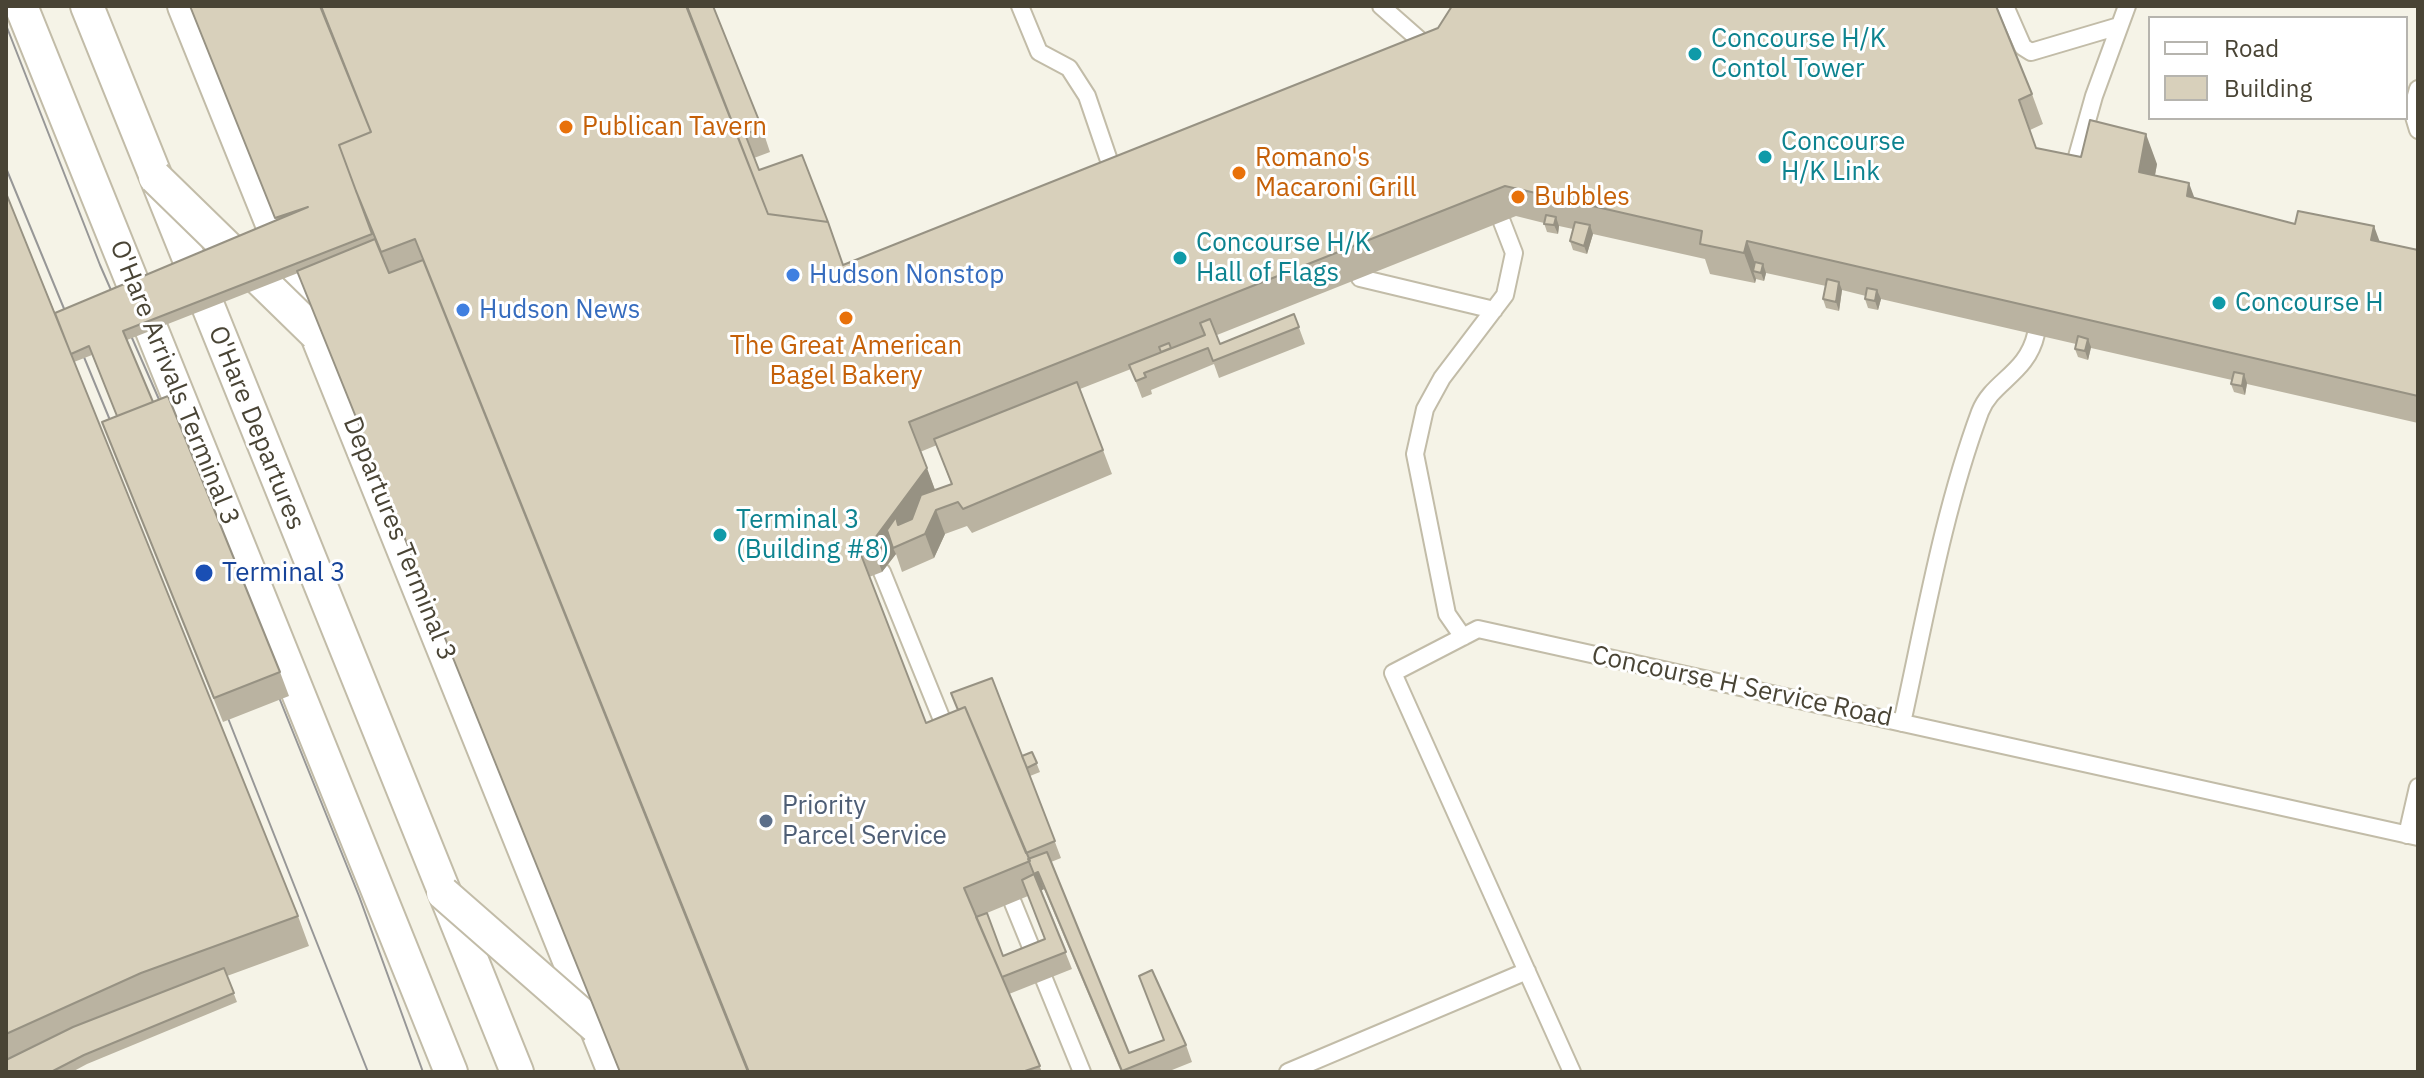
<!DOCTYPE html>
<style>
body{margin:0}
#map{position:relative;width:2424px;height:1078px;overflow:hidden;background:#f5f3e7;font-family:"IBM Plex Sans",sans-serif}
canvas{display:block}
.frame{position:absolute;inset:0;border:8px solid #494435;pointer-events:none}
.legend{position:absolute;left:2148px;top:16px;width:260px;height:104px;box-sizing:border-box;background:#fff;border:2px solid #b6b4ae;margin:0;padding:10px 14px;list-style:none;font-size:24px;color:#494435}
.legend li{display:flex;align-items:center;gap:16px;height:40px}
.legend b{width:40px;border:2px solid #b6b4ae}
</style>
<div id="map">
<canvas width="2424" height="1078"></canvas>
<div class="frame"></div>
<ul class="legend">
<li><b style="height:10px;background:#fff"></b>Road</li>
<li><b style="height:22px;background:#d8d0bb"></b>Building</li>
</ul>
</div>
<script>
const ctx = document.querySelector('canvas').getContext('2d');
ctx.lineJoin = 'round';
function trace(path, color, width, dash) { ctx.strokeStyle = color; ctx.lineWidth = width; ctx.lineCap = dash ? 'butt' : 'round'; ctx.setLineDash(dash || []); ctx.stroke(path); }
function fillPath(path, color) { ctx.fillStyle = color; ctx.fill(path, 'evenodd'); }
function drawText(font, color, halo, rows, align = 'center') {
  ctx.font = font + ' "IBM Plex Sans",sans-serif'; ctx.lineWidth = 6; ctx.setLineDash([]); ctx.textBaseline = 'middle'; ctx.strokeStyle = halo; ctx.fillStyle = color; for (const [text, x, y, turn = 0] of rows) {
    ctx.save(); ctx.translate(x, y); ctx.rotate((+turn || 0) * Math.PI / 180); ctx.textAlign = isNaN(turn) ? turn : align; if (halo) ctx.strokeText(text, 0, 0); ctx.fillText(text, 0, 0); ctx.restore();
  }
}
const service = new Path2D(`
 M1020,6l19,46 30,16 18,28 29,85
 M1381,6l50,44
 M2005,6l18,41 8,5 88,-26
 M2418,89l-6,21 6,20
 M2071,178l23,-82 33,-90
 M1360,278l134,32
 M882,572l67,165
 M1463,637l-16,-23 -32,-160 10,-45 17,-31 63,-83 9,-42 -12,-31
 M1902,723c23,-104 41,-211 78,-311 12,-31 47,-38 56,-78
 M2407,835l11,-48
 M1013,903l69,169
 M1288,1072l239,-101
 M1572,1072l-179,-399 85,-44 940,208`);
const minor = new Path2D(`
 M21,6l430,1066
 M87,6l430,1066
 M184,6l430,1066`);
const tram = new Path2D(`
 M6,25l94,240 68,155
 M6,168l113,274
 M272,680l87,216 64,176
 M220,698l148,374`);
const minorBridge = new Path2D(`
 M155,177l161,157
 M443,893l153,134`);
const wall = new Path2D(`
 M190,6l572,122 8,24 -16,6 5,12 84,95 1189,-171 11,30 -13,6 6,18 45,9 76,7 -2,11 40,23 100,26 123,26v173l-171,-39 -2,11 -11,-3 -3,-8 1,-4 -141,-32 -3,12 -10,-3 -3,-8 1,-5 -195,-45 -3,11 -10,-2 -3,-9 1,-3 -24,-6 -3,21 -13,-3 -3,-9 3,-13 -60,-13 -2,8 -8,-2 -1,4 -45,-9 -5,-15 -112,-25 -6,20 -14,-4 -3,-9 3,-12 -14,-3 -1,8 -11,-2 -3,-9 -28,-7 -299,119 3,9 74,-30 11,30 -86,34 -5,-14 -63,26 1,4 -10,4 -11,-29 -51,20 32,85 -140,59 -5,-7 -22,8 -11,24 -32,14 -6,-18 -14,18 -13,5 57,146 96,33 10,-4 8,20 -10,4 31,82 -10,4 78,191 57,-8 6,17 -25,10h-46l-77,-183 -3,2 31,78 -63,25 33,78h-422l-322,-799 -171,67 26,62 127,270 9,24 -66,26 -121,-300 15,-6 -25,-61 -18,7 224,554 11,30 -82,30 10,26 -150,62 -15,8h-66v-879l49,120 221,-93zM937,445l14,39 -16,6 -15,-38zM1028,896l17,44 -42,16 -16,-43z`);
const shadedWall = new Path2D(`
 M2146,134l11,30 -7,38 -11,-30z
 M2189,183l11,30 -13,-17z
 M1556,217l3,9 -1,8 -4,-9z
 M1590,225l3,9 -6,20 -3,-8z
 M2374,226l11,30 -14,-16z
 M1747,241l11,30h-5l3,8 -1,4 -11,-30z
 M1763,264l3,9 -2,8 -3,-8z
 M1839,282l3,8 -3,21 -3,-9z
 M1877,290l4,9 -3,11 -3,-9z
 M2088,339l3,8 -3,13 -3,-9z
 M2244,374l3,9 -2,12 -3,-9z
 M927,468l11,30 -45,50 3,6 -14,18 -10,-30z
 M936,510l9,24 -11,24 -9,-24z
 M1038,872l6,17 -4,2 -6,-17z`);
const building = new Path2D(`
 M190,6h130l51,126 -32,13 33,89 -249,97 30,71 -36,14 -28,-70 -18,8 -16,-41 253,-106 -33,11z
 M321,6h365l82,208 60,8 15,43 595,-237 14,-22h544l36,88 -13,6 17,48 45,9 9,-37 56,14 -7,38 50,11 -2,13 108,28 3,-13 76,15 -3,14 47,10v146l-671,-155 -3,12 -44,-9 2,-13 -197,-45 -596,236 18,46 -55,74 -14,5 68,176 39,-16 65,154 -66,27 76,178 -18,6h-273l-334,-833 -34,13 -25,-61 -17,-46 32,-13z
 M687,6h26l49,122 -17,6 14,36 43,-15 26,67 -60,-8z
 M6,193l292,723 -157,57 -135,61z
 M1546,215l10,2 -2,8 -10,-1z
 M1575,222l15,3 -6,21 -14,-5z
 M375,239l14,34 34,-13 325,812h-128l-323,-801z
 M1755,262l8,2 -2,9 -8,-2z
 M1827,279l12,3 -3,20 -13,-3z
 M1867,288l10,2 -2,11 -10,-2z
 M1294,314l5,13 -86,34 -5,-13 -64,25 2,4 -10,4 -7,-16 76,-30 -5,-12 10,-4 10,25z
 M2078,336l10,3 -3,12 -10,-2z
 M1169,343l2,5 -10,4 -2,-5z
 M2234,372l10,2 -2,12 -11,-2z
 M1077,382l26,68 -140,59 -5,-7 -22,8 -11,24 -32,14 -6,-18 9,-13 2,8 14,-6 9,-24 31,-11 -18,-45z
 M168,396l112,276 -66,26 -112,-276z
 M992,678l63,163 -29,12 -61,-146 -7,3 -7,-17z
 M1032,752l5,11 -10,5 -5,-12z
 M1047,852l82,201 35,-13 -25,-64 13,-6 34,75 -64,26 -84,-199 -4,2 -6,-15z
 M1034,874l32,78 -64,25 -26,-60 11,-4 16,43 42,-17 -23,-59z
 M224,968l10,25 -150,62 -33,17h-45v-12l67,-33z`);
const markers = [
 [1695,54,8,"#0f9aa8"],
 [566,127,8,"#e8710a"],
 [1765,157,8,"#0f9aa8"],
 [1239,173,8,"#e8710a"],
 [1518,197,8,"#e8710a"],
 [1180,258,8,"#0f9aa8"],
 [793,275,8,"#3f7fe0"],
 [2219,303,8,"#0f9aa8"],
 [463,310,8,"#3f7fe0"],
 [846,318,8,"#e8710a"],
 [720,535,8,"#0f9aa8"],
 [204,573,10,"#1a4fb4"],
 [766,821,8,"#5c6f8a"]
];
const cultureNames = [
 ["Concourse H/K",1711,39],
 ["Contol Tower",1711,69],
 ["Concourse",1781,142],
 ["H/K Link",1781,172],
 ["Concourse H/K",1196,243],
 ["Hall of Flags",1196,273],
 ["Concourse H",2235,303],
 ["Terminal 3",736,520],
 ["(Building #8)",736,550]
];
const foodNames = [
 ["Publican Tavern",582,127],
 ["Romano's",1255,158],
 ["Macaroni Grill",1255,188],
 ["Bubbles",1534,197],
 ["The Great American",846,346,"center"],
 ["Bagel Bakery",846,376,"center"]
];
const shopNames = [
 ["Hudson Nonstop",809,275],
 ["Hudson News",479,310]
];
const streetNames = [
 ["O'Hare Arrivals Terminal 3",174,383,68],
 ["O'Hare Departures",256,428,68],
 ["Departures Terminal 3",399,539,68],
 ["Concourse H Service Road",1742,687,12]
];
const transitNames = [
 ["Terminal 3",222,573]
];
const serviceNames = [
 ["Priority",782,806],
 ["Parcel Service",782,836]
];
trace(service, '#c2bca8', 20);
trace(minor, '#c2bca8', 36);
trace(service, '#fff', 16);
trace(minor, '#fff', 32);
trace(tram, '#979797', 2);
trace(minorBridge, '#c2bca8', 36, []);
trace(minorBridge, '#fff', 32);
fillPath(wall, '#bab3a1');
fillPath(shadedWall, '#979283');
fillPath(building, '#d8d0bb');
trace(building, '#979283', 2);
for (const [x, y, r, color] of markers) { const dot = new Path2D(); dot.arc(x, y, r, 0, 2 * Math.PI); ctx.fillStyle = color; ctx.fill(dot); trace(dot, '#fff', 3); }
drawText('26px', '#0d838f', '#fff', cultureNames, 'left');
drawText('26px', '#c56008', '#fff', foodNames, 'left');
drawText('26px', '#366cbe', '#fff', shopNames, 'left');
drawText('26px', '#494435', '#fff', streetNames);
drawText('26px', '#164399', '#fff', transitNames, 'left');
drawText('26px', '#4e5e75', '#fff', serviceNames, 'left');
</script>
